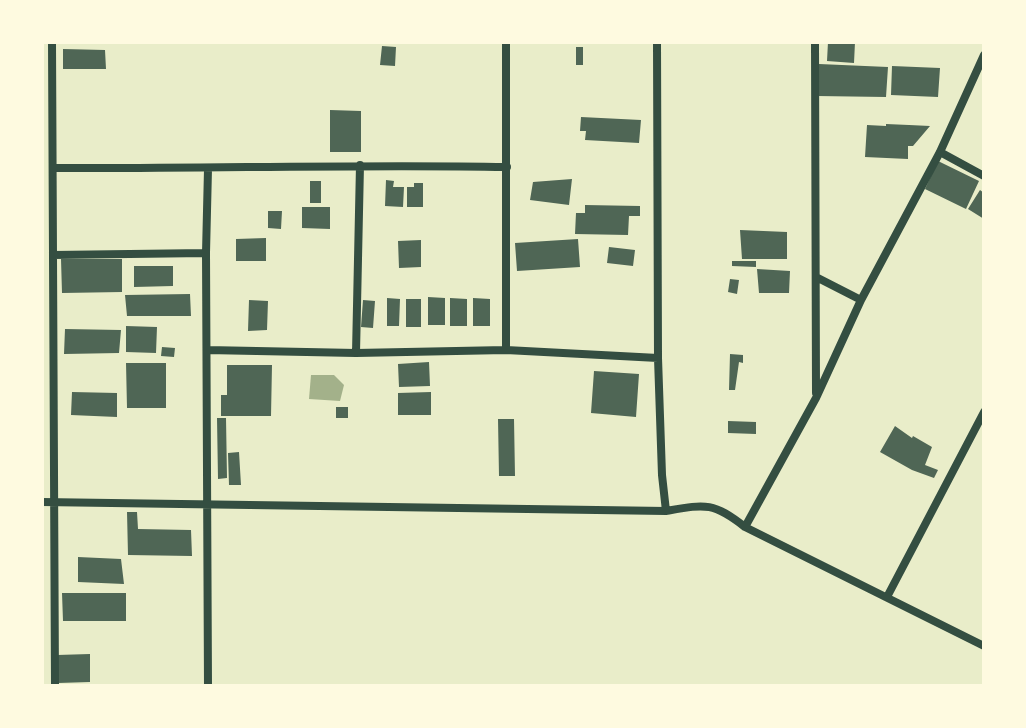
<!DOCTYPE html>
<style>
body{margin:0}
#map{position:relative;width:1026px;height:728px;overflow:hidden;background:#e9edc9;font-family:"Asap Condensed",sans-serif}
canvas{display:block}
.frame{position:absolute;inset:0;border:44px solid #fefae0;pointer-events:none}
</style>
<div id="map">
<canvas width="1026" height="728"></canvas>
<div class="frame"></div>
</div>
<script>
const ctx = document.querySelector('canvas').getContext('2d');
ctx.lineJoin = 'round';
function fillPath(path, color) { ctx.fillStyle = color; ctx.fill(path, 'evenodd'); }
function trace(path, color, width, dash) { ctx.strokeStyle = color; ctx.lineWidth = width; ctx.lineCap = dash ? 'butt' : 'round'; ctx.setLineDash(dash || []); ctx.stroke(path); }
const water = new Path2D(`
 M311,375h23l10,10 -4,16 -31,-2z`);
const building = new Path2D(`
 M828,42h27l-1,21 -27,-2z
 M382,46l14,1 -1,19 -15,-1z
 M576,47h7v18h-7z
 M63,49l42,1 1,19h-43z
 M819,64l69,3 -2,30 -69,-1z
 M892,66l48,2 -2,29 -47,-2z
 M330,110l31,1v41h-31z
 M581,117l60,3 -2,23 -54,-3 1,-9h-6z
 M886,124l23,1 21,1 -17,20h-5v13l-43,-2 2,-32 19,1z
 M938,161l41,20 -13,28 -41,-20z
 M572,179l-3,26 -39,-5 3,-18z
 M386,180l8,1 -1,6h11l-1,20 -18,-1z
 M310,181h11v22h-11z
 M414,183h9v24h-16v-20h7z
 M980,190l4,3v26l-16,-10z
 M585,205l55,1v10h-11l-1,19 -53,-1 1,-21h9z
 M302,207h28v22l-28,-1z
 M268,211h14l-1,18 -13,-1z
 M740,230l47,2v27h-45z
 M266,238v23h-30v-22z
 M578,239l2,28 -63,4 -2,-28z
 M421,240v27l-22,1 -1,-27z
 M609,247l26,3 -2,16 -26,-3z
 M61,259h61v33l-60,1z
 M732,261h24v6l-24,-1z
 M134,266h39v20l-39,1z
 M757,269l33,2 -1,22h-30z
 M730,279l9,1 -2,14 -9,-2z
 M190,294l1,22h-64l-2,-21z
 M428,297l17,1v27h-17z
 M387,298l13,1 -1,27h-12z
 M450,298l17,1v27h-17z
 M473,298l17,1v27h-17z
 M406,299h15v28h-15z
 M249,300l19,1 -1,29 -19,1z
 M363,300l12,1 -2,27 -12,-1z
 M126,326l31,1 -1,26 -30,-1z
 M65,329l56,1 -2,23 -55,1z
 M162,347l13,1 -1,9 -13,-1z
 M730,354l13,1v8l-4,-1 -4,28h-6z
 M429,362l1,24 -31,1 -1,-23z
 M126,363h40v45h-39z
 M227,365h45l-1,51h-50v-21h6z
 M594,371l45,3 -3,43 -45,-4z
 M72,392l45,1v24l-46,-2z
 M431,392v23h-33v-22z
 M336,407h12v11h-12z
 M217,418h9l1,60 -9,1z
 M498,419h16l1,57h-16z
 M728,421l28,1v12l-28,-1z
 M895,426l17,12 1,-2 19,11 -7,18 13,5 -4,8 -22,-8 -32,-18z
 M239,452l2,33h-12l-1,-32z
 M127,512h10l1,17 53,1 1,26 -64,-1z
 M78,557l43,2 3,25 -46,-2z
 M62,593h64v28h-63z
 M90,654v28l-32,1 -1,-28z`);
const minor = new Path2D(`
 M52,42l3,644
 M657,42l1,316 4,117 4,36
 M815,42l1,351
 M940,152l44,24
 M53,168c151,1 302,-4 454,-1
 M53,255l153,-2
 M816,277l45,23
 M207,350l149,3 150,-3 152,8
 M506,350v-308
 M356,353l4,-188
 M42,502l624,9c40,-7 47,-9 79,16l239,119
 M745,527l71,-129 45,-98 79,-148 44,-97
 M887,597l97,-185
 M208,686l-2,-433 2,-84`);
fillPath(water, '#a3b18a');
fillPath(building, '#4f6655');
trace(minor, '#344e41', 8);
</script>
